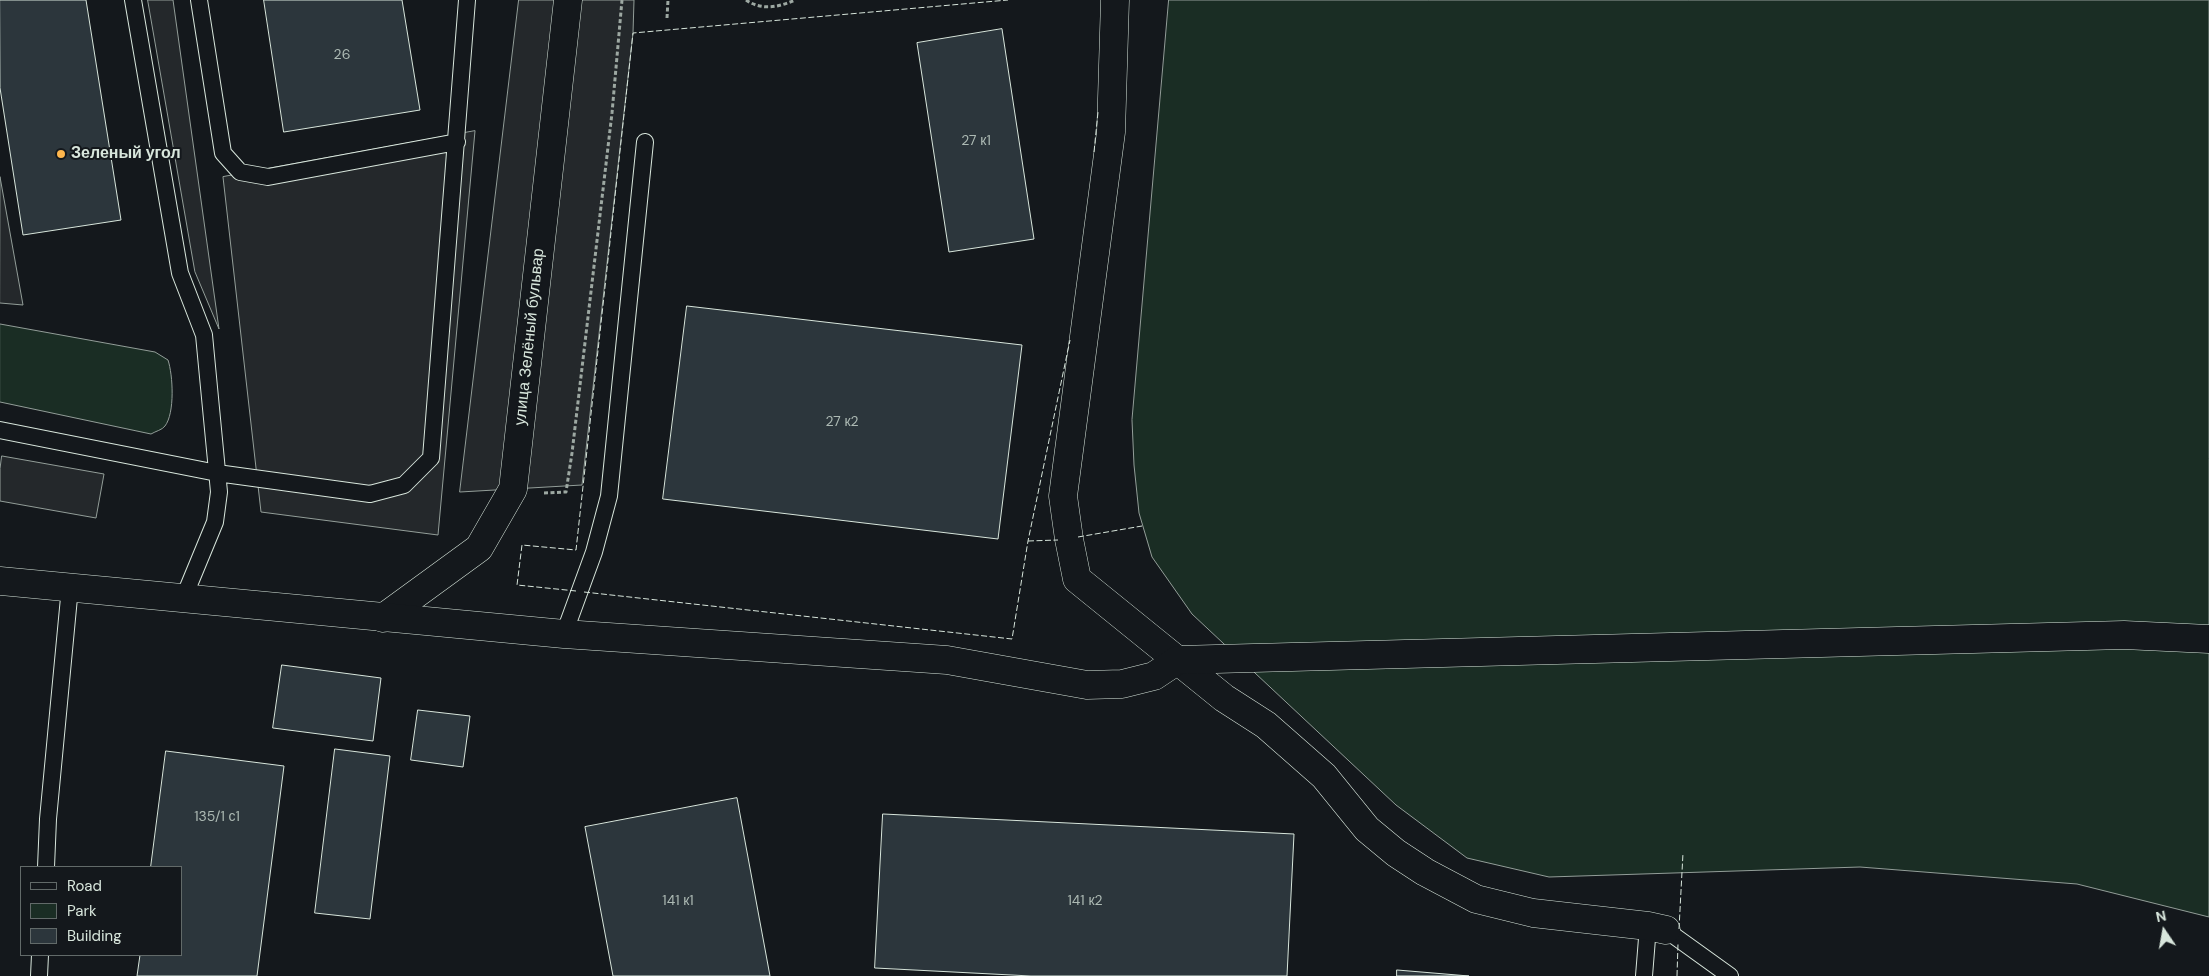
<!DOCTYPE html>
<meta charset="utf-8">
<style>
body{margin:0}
#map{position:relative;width:2209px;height:976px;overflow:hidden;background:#14181c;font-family:"DM Sans",sans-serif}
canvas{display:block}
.legend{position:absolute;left:20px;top:866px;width:162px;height:90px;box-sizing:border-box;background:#14181c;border:1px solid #626a69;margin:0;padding:6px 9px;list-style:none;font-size:15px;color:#d8e6dc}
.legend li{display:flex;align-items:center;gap:10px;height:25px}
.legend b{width:25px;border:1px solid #626a69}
.north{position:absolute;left:2139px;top:906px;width:50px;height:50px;-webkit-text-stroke:4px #14181c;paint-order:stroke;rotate:348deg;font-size:14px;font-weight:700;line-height:20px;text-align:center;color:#d8e6dc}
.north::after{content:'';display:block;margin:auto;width:18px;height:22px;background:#d8e6dc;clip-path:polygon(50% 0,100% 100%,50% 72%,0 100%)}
</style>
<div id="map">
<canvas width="2209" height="976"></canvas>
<ul class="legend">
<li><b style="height:6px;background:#14181c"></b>Road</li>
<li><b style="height:14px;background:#1a2d24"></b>Park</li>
<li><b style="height:14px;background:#2c363c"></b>Building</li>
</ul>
<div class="north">N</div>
</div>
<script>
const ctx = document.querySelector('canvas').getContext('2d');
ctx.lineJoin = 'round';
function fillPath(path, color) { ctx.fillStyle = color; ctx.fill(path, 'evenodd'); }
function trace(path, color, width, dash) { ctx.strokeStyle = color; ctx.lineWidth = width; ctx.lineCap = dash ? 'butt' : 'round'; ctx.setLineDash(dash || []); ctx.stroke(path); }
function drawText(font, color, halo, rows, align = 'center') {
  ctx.font = font + ' "DM Sans",sans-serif'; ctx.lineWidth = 4; ctx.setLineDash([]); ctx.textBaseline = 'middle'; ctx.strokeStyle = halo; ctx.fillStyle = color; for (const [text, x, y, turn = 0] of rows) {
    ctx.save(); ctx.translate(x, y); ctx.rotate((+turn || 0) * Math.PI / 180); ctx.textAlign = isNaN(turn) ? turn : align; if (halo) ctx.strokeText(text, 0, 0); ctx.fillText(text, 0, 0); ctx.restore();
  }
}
const green = new Path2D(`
 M1169,0h1040v917l-132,-33 -217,-17 -311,10 -82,-19 -71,-53 -204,-191 -40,-57 -13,-44 -5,-48 -2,-45z
 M0,324l155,28 13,8c5,15 7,53 -3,66 -3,4 -9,5 -14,8l-151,-32z`);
const parking = new Path2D(`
 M148,0h25l46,329 -24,-57z
 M519,0h115l-1,33 -51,452 -122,7z
 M475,131l-37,404 -177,-23 -38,-335z
 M0,177l23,128 -23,-2z
 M2,456l102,18 -8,44 -96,-17v-32z`);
const building = new Path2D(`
 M0,0h86l35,220 -98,15 -23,-147z
 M264,0h138l18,110 -136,22z
 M1002,29l32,210 -85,13 -32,-209z
 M687,306l335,39 -24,194 -335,-40z
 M282,665l99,13 -8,63 -100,-13z
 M418,710l52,6 -7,51 -52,-7z
 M335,749l55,7 -20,163 -55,-6z
 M166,751l118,15 -27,210h-120l3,-21h41v-88h-30z
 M737,798l33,178h-157l-28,-149z
 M883,814l411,20 -7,142h-256l-156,-8z
 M1397,970l72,6h-72z`);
const path = new Path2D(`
 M746,0c16,11 33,7 49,0
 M667,18l1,-18
 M544,493l22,-1 6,-39 40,-340 10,-113`);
const lane = new Path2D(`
 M133,0l47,273 24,62 15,157 -4,30 -31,75
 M199,0l24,153 17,19 28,5 189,-35
 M0,430l217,43 153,21 34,-9 27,-27 36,-458
 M564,634l30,-82 15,-56 36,-354
 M46,867l2,-48 22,-232
 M1666,930l64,46
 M39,976l1,-21
 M1644,976l4,-50`);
const street = new Path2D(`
 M1115,0l-4,132 -48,364 6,43 8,40 147,119 42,27 58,51 43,53 29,24 29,19 51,27 57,14 115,13 18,4
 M383,618l96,-70 34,-59 55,-489`);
const secondary = new Path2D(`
 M0,581l564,53 383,26 140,25 35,-1 32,-8 24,-16 946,-25 85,4`);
const fence = new Path2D(`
 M1094,152l4,-40
 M1078,537l64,-11
 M1028,541l30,-1
 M576,591l-59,-6 5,-40 54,5 57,-517 375,-33
 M584,592l428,47 16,-98 42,-201
 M1679,929l4,-76
 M1677,976l1,-32`);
const markers = [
 [61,154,5,"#ffb74d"]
];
const numberNames = [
 ["26",342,55],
 ["27 к1",976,141],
 ["27 к2",842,422],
 ["135/1 с1",217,817],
 ["141 к1",678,901],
 ["141 к2",1085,901]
];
const poiNames = [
 ["Зеленый угол",71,154]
];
const streetNames = [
 ["улица Зелёный бульвар",530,337,-84]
];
fillPath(green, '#1a2d24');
trace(green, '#939e99', 1);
fillPath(parking, '#24282b');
trace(parking, '#939e99', 1);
fillPath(building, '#2c363c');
trace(building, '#d8e6dc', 1);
trace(lane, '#d8e6dc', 18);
trace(street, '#d8e6dc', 29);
trace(secondary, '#d8e6dc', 29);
trace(path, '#9da8a2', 3, [4, 2.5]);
trace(lane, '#14181c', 16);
trace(street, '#14181c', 28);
trace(secondary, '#14181c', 28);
trace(fence, '#d8e6dc', 1, [6, 2.5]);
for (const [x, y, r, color] of markers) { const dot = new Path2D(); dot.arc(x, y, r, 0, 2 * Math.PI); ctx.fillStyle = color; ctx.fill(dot); trace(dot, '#14181c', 2); }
drawText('14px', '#adbab4', null, numberNames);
drawText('bold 16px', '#d8e6dc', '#14181c', poiNames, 'left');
drawText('16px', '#d8e6dc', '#14181c', streetNames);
</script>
